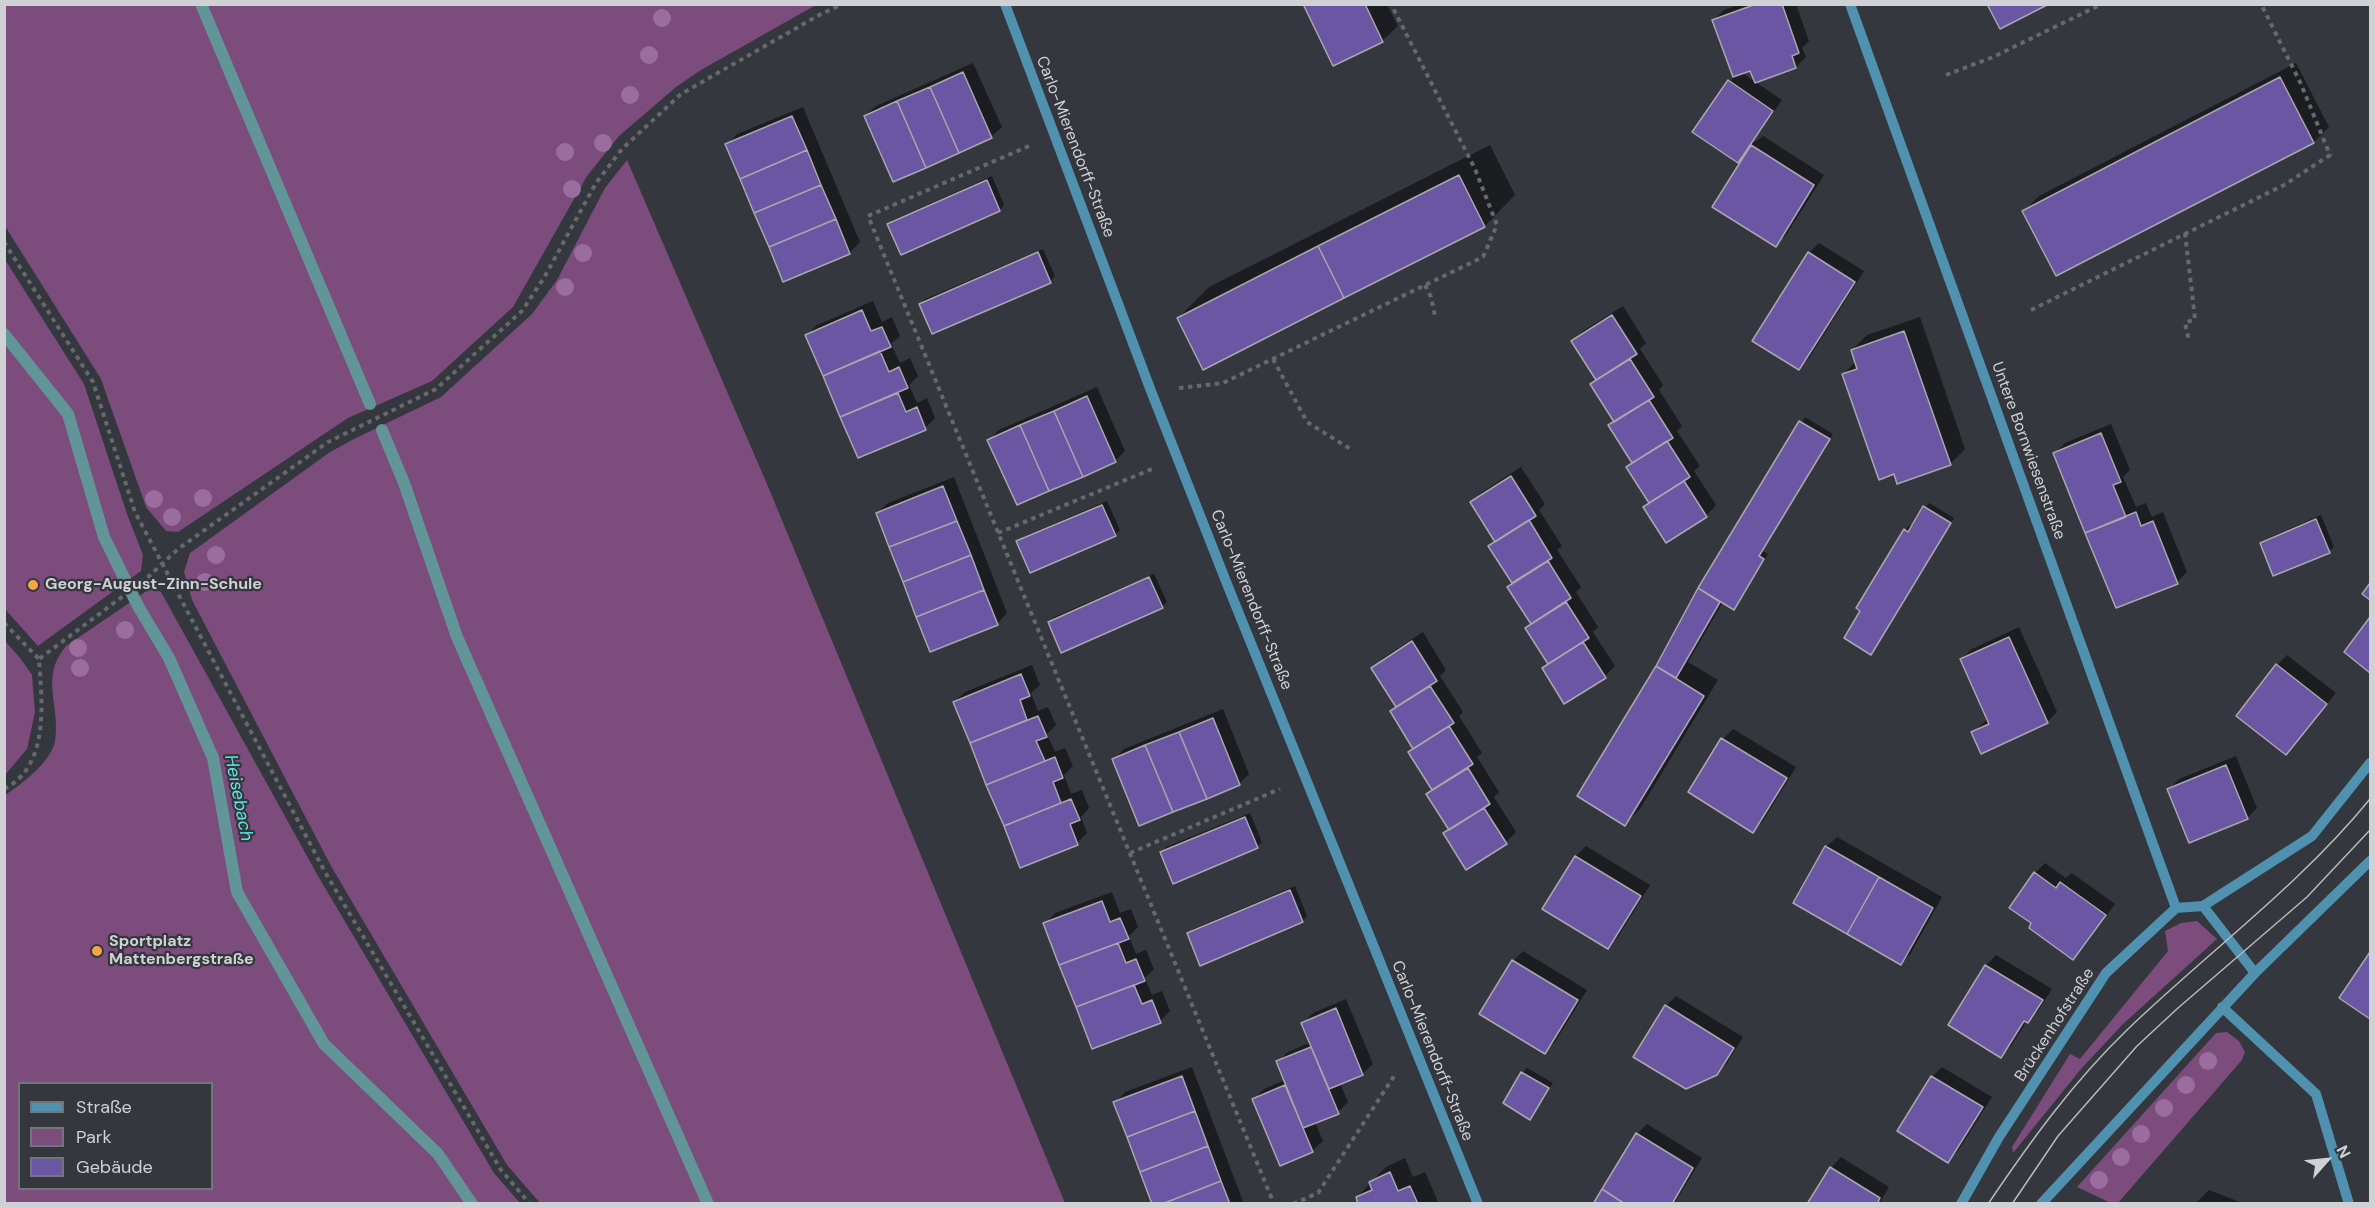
<!DOCTYPE html>
<meta charset="utf-8">
<style>
body{margin:0}
#map{position:relative;width:2375px;height:1208px;overflow:hidden;background:#34373d;font-family:"DM Sans",sans-serif}
canvas{display:block}
.frame{position:absolute;inset:0;border:6px solid #cfd1d5;pointer-events:none}
.legend{position:absolute;left:18px;top:1082px;width:195px;height:108px;box-sizing:border-box;background:#34373d;border:2px solid #72757a;margin:0;padding:8px 10px;list-style:none;font-size:18px;color:#cfd1d5}
.legend li{display:flex;align-items:center;gap:12px;height:30px}
.legend b{width:30px;border:2px solid #72757a}
.north{position:absolute;left:2297px;top:1130px;width:60px;height:60px;-webkit-text-stroke:4px #34373d;paint-order:stroke;rotate:63deg;font-size:16px;font-weight:700;line-height:24px;text-align:center;color:#cfd1d5}
.north::after{content:'';display:block;margin:auto;width:21px;height:27px;background:#cfd1d5;clip-path:polygon(50% 0,100% 100%,50% 72%,0 100%)}
</style>
<div id="map">
<canvas width="2375" height="1208"></canvas>
<div class="frame"></div>
<ul class="legend">
<li><b style="height:8px;background:#4f91ae"></b>Straße</li>
<li><b style="height:16px;background:#7c4c7c"></b>Park</li>
<li><b style="height:16px;background:#6a56a2"></b>Gebäude</li>
</ul>
<div class="north">N</div>
</div>
<script>
const ctx = document.querySelector('canvas').getContext('2d');
ctx.lineJoin = 'round';
function fillPath(path, color) { ctx.fillStyle = color; ctx.fill(path, 'evenodd'); }
function trace(path, color, width, dash) { ctx.strokeStyle = color; ctx.lineWidth = width; ctx.lineCap = dash ? 'butt' : 'round'; ctx.setLineDash(dash || []); ctx.stroke(path); }
function drawText(font, color, halo, rows, align = 'center') {
  ctx.font = font + ' "DM Sans",sans-serif'; ctx.lineWidth = 4.5; ctx.setLineDash([]); ctx.textBaseline = 'middle'; ctx.strokeStyle = halo; ctx.fillStyle = color; for (const [text, x, y, turn = 0] of rows) {
    ctx.save(); ctx.translate(x, y); ctx.rotate((+turn || 0) * Math.PI / 180); ctx.textAlign = isNaN(turn) ? turn : align; if (halo) ctx.strokeText(text, 0, 0); ctx.fillText(text, 0, 0); ctx.restore();
  }
}
const green = new Path2D(`
 M5,4h811v1l-115,65 -25,17 -57,49 -32,40 -74,131 -81,74 -84,37 -170,114 -12,-1 -20,-24 -45,-128 -96,-153z
 M627,160l140,324 298,719h-525l-33,-38 -176,-299 -139,-266 -8,-28 6,-19 140,-101 26,-14 85,-41 91,-83 25,-34 48,-92z
 M4,258l80,126 43,130 16,41 -2,16 -103,75 -33,-37z
 M151,588l10,4 157,284 176,297 26,30h-515v-408c16,-10 47,-34 50,-54 6,-36 -16,-63 11,-95zM20,1084h192v104h-192z
 M5,641l16,18 11,16 3,37 -8,37 -22,26z
 M2197,921l20,18 -95,86 -41,44 -68,84 -1,-6 58,-93 10,5 88,-108 -3,-20 16,-8z
 M2227,1032l12,9 6,11 -3,8 -124,143h-7l-34,-16 139,-154z`);
const shadow = new Path2D(`
 M1305,4h82l11,22 -16,15 -48,23z
 M1740,4h56l13,37 -7,7 4,9 -10,10 -45,2 -10,3 41,28 -30,44 11,-8 61,39 -38,60 -11,10 -27,-95 -11,11 -43,-29 40,-56 -20,-56 10,-10z
 M973,63l29,64 -11,10 -126,-21 11,-10z
 M2296,63l33,64 -15,15 -257,132 -33,-63 15,-15z
 M803,107l57,135 -11,11 -122,-108 10,-11z
 M1490,145l25,50 -30,31 -282,142 -25,-50 31,-31z
 M992,176l12,29 -4,5 -99,43 -13,-29 5,-4z
 M1819,243l45,28 -55,87 -10,11 10,-116z
 M1043,249l12,27 -5,5 -130,23 5,-5z
 M873,301l9,21 10,-5 8,19 -9,8 9,19 10,-5 8,18 -9,9 8,18 10,-5 8,20 -10,10 -66,28 -52,-121 10,-10z
 M1623,306l23,37 -6,6 23,36 -4,5 23,36 -5,5 23,35 -6,5 22,34 -10,11 -61,-9 5,-5 -22,-35 5,-5 -18,-41 -23,-36 5,-6 -24,-38 10,-10z
 M1920,317l45,132 -15,15 -55,8 -51,-98 12,-13 -4,-11 15,-15z
 M1097,387l28,64 -10,10 -126,-21 10,-10z
 M1805,417l28,17 -71,117 6,3 -30,50 -4,4 -11,-6 -35,60 30,18 -78,129 -15,15 32,-157 43,-78z
 M2111,424l19,46 -7,7 13,30 10,-4 6,14 11,-5 24,60 -10,10 -122,-129 10,-10z
 M1521,467l24,37 -6,6 23,36 -5,4 24,37 -5,5 22,35 -5,5 22,34 -10,10 -61,-8 5,-5 -22,-35 5,-5 -23,-36 4,-5 -23,-36 6,-6 -24,-38 10,-10z
 M954,477l53,136 -10,11 -120,-111 11,-10z
 M1107,501l13,29 -5,5 -97,7 5,-5z
 M1929,503l25,15 -83,135 34,-123 5,-5 3,2z
 M2321,515l13,32 -5,4 -68,-8 5,-4z
 M1154,574l13,28 -5,5 -112,15 4,-5z
 M2370,620v51l-24,-19z
 M2019,627l38,85 -10,10 -74,10 15,-13 -27,-60 11,-10z
 M1423,632l23,38 -6,6 23,36 -4,4 23,37 -5,4 22,35 -5,5 22,35 -10,10 -40,25 -16,-38 -22,-35 5,-5 -18,-41 -23,-37 5,-5 -24,-38 10,-10z
 M2287,655l49,38 -50,60 -9,-88z
 M1032,665l8,20 -9,8 7,18 10,-4 8,18 -9,9 8,18 10,-4 8,18 -9,9 7,19 11,-4 7,18 -8,9 6,16 -10,10 -56,23 -67,-164 11,-10z
 M1223,709l26,65 -10,10 -125,-24 10,-11z
 M1733,729l63,38 -33,54 -10,10 -63,-39 33,-53z
 M2236,756l21,52 -10,10 -78,-29 10,-10z
 M1250,813l12,29 -5,5 -96,5 5,-5z
 M1837,837l105,60 -31,56 -10,10 -75,-116z
 M1586,846l64,39 -32,52 -10,10 -64,-38 32,-53z
 M2045,863l21,15 6,-5 43,31 -32,44 -10,10 -40,-35 2,-50z
 M1295,886l12,30 -4,5 -114,13 4,-5z
 M1112,892l8,21 11,-4 7,18 -9,9 7,18 10,-4 8,19 -9,9 7,17 10,-4 8,20 -10,10 -115,-97 10,-11z
 M1523,951l64,39 -32,52 -10,10 -32,-91z
 M1996,955l56,34 -14,22 -11,10 -16,25 -10,10 -51,-31 36,-60z
 M2370,955v62l-28,-20z
 M1676,996l67,41 -16,26 -10,11 -51,-68z
 M1346,999l27,65 -11,10 -22,9 8,19 -10,10 -23,10 8,19 -11,10 -58,-52 10,-10 21,-9 -8,-18 11,-10 23,-10 -8,-19 10,-10z
 M1192,1067l52,137h-91l-38,-101 10,-11z
 M1942,1067l50,30 -34,54 -10,10 -16,-84z
 M1527,1068l26,15 -23,35 -8,-45z
 M1647,1124l55,34 -28,46h-79l42,-70z
 M1841,1157l48,30 -10,17h-70l22,-36z
 M1405,1158l8,19 12,-5 14,32h-81l-1,-7 29,-30z
 M2209,1190l36,14h-50z`);
const stream = new Path2D(`
 M201,4l169,400
 M4,334l64,80 36,123 34,69 31,52 44,100 24,134 87,152 114,110 34,50
 M382,430l22,53 53,154 251,567`);
const building = new Path2D(`
 M1303,4h62l18,38 -50,24z
 M1756,4h26l17,49 -7,3 4,12 -41,15 -5,-12 -17,6 -21,-57z
 M1987,4h62l-49,25z
 M963,72l29,66 -33,15 -29,-66z
 M2280,77l34,66 -258,133 -34,-65z
 M1728,80l45,31 -35,52 -46,-31z
 M930,87l29,66 -33,15 -29,-67z
 M897,101l29,67 -33,14 -29,-66z
 M792,116l15,34 -67,29 -15,-35z
 M1751,145l63,40 -38,62 -64,-40z
 M807,150l14,35 -67,28 -14,-34z
 M1459,175l26,52 -141,71 -26,-52z
 M987,180l13,31 -99,44 -14,-31z
 M821,185l15,34 -67,28 -15,-34z
 M836,219l14,35 -67,28 -14,-35z
 M1318,246l26,52 -141,72 -26,-52z
 M1038,252l13,31 -119,51 -13,-30z
 M1808,252l47,30 -56,88 -47,-29z
 M862,310l9,21 11,-4 9,20 -68,29 -18,-41z
 M1612,315l25,39 -41,26 -25,-39z
 M1904,331l47,134 -54,19 -3,-10 -15,6 -37,-106 15,-5 -6,-19z
 M880,351l9,21 10,-5 9,21 -68,29 -17,-41z
 M1630,359l24,38 -40,25 -24,-38z
 M898,393l8,19 11,-5 9,23 -68,28 -18,-41z
 M1087,396l29,66 -33,15 -29,-66z
 M1649,400l24,38 -41,25 -24,-38z
 M1054,411l29,66 -34,14 -29,-66z
 M1799,421l31,18 -71,117 5,3 -30,51 -36,-22z
 M1020,425l29,66 -32,14 -30,-65z
 M2101,433l20,49 -8,3 13,32 -41,16 -32,-80z
 M1667,441l23,36 -41,26 -23,-36z
 M1511,476l25,40 -41,26 -25,-40z
 M1684,481l23,36 -41,26 -23,-36z
 M943,486l14,35 -68,26 -13,-34z
 M1102,505l14,31 -86,37 -14,-32z
 M1923,506l28,17 -80,132 -27,-17 16,-27 -4,-3 48,-79 4,3z
 M2136,512l5,14 12,-5 25,63 -62,24 -31,-75z
 M2316,519l14,34 -57,23 -13,-33z
 M1529,520l23,38 -40,25 -24,-37z
 M957,521l14,34 -68,27 -14,-35z
 M971,555l13,35 -68,27 -13,-35z
 M1548,561l23,37 -40,26 -24,-37z
 M1149,577l14,31 -102,45 -13,-31z
 M2370,583v17l-8,-6z
 M1698,588l22,14 -44,76 -20,-12z
 M984,590l14,35 -68,27 -14,-35z
 M1566,602l23,36 -41,26 -23,-36z
 M2370,617v56l-26,-21z
 M2009,637l39,86 -67,31 -10,-22 18,-8 -29,-65z
 M1412,641l25,40 -41,26 -25,-39z
 M1583,642l23,36 -42,26 -22,-36z
 M2276,664l51,40 -41,51 -50,-39z
 M1656,666l48,30 -79,130 -48,-30z
 M1021,674l9,22 -10,4 7,20 -57,23 -17,-41z
 M1430,686l24,37 -41,26 -23,-38z
 M1038,716l9,21 -11,4 9,20 -59,24 -16,-42z
 M1213,718l27,67 -33,14 -28,-67z
 M1449,726l24,38 -41,26 -24,-38z
 M1179,732l28,67 -34,13 -28,-67z
 M1721,738l66,40 -34,55 -65,-41z
 M1145,745l28,67 -34,14 -27,-67z
 M1055,757l8,21 -10,4 8,21 -57,23 -18,-41z
 M2226,765l22,54 -59,24 -22,-54z
 M1468,768l22,36 -41,26 -23,-36z
 M1071,799l9,21 -10,4 8,21 -58,23 -16,-42z
 M1484,808l23,36 -41,26 -23,-37z
 M1245,817l13,31 -85,36 -13,-32z
 M1825,846l54,31 -32,57 -54,-31z
 M1575,856l66,40 -33,53 -66,-40z
 M2034,872l22,16 4,-6 46,33 -33,45 -44,-32 2,-5 -22,-15z
 M1879,877l54,31 -32,57 -54,-31z
 M1290,890l13,32 -103,44 -13,-33z
 M1102,901l8,21 10,-4 9,21 -70,26 -16,-42z
 M1118,943l8,20 10,-4 9,22 -69,26 -17,-42z
 M2370,952v67l-31,-21z
 M1512,960l66,40 -33,54 -66,-40z
 M1985,965l58,35 -15,23 -4,-2 -23,37 -53,-33z
 M1134,985l8,19 10,-4 9,23 -69,26 -16,-42z
 M1665,1005l69,43 -17,27 -31,14 -53,-32z
 M1336,1008l27,67 -34,14 -28,-66z
 M1311,1047l28,67 -36,14 -27,-67z
 M1521,1072l28,16 -19,32 -27,-17z
 M1182,1076l13,35 -68,26 -14,-35z
 M1931,1076l52,31 -35,56 -51,-32z
 M1285,1085l28,67 -33,14 -28,-67z
 M1195,1111l13,35 -68,26 -13,-35z
 M1636,1133l57,35 -21,36h-47l-23,-15z
 M1208,1146l13,35 -59,23h-10l-12,-32z
 M1830,1167l50,31 -3,6h-70z
 M1390,1172l8,19 12,-5 8,18h-60l-2,-7 16,-7 -3,-8z
 M1221,1181l9,23h-68z
 M1602,1189l23,15h-32z`);
const path = new Path2D(`
 M1946,75l47,-18 109,-53
 M1029,146l-161,70 406,988
 M2185,233l10,86 -10,4 4,18
 M4,242l89,140 42,130 190,360 176,298 29,34
 M1425,285l6,12 4,19
 M2031,310l253,-125 46,-30 -29,-71 -40,-80
 M1273,359l34,63 45,28
 M1179,388l44,-5 260,-126 14,-32 -22,-56 -84,-165
 M998,533l154,-64
 M4,623l35,36
 M4,789c46,-23 38,-87 35,-130l107,-80 32,-30 150,-107 108,-53 86,-78 23,-35 51,-93 26,-34 59,-55 140,-80 22,-10
 M1130,853l150,-64
 M1293,1204l25,-11 78,-120`);
const minor = new Path2D(`
 M1005,4l146,387 80,203 247,610
 M1850,4l326,904
 M2203,906l52,67
 M2222,1007l94,87 33,110
 M1961,1204l38,-67 107,-164 70,-65 27,-2 109,-70 58,-73
 M2041,1204l214,-231 115,-112`);
const tram = new Path2D(`
 M1988,1204c42,-62 85,-122 139,-174 81,-78 172,-144 243,-231
 M2012,1204l46,-68 79,-90 41,-38 129,-111 63,-67`);
const trees = [
 [662,18],
 [649,55],
 [630,95],
 [603,143],
 [565,152],
 [572,189],
 [583,253],
 [565,287],
 [203,498],
 [154,499],
 [172,517],
 [216,555],
 [205,582],
 [125,630],
 [78,648],
 [80,668],
 [2208,1061],
 [2186,1085],
 [2164,1108],
 [2141,1134],
 [2121,1157],
 [2099,1180]
];
const markers = [
 [33,585,6,"#f6a247"],
 [97,951,6,"#f6a247"]
];
const streetNames = [
 ["Carlo-Mierendorff-Straße",1075,147,69],
 ["Untere Bornwiesenstraße",2028,451,70],
 ["Carlo-Mierendorff-Straße",1251,600,68],
 ["Brückenhofstraße",2055,1025,-57],
 ["Carlo-Mierendorff-Straße",1432,1051,68]
];
const poiNames = [
 ["Georg-August-Zinn-Schule",45,585],
 ["Sportplatz",109,942],
 ["Mattenbergstraße",109,960]
];
const waterNames = [
 ["Heisebach",238,798,79]
];
fillPath(green, '#7c4c7c');
fillPath(shadow, '#0007');
trace(stream, '#629597', 12);
fillPath(building, '#6a56a2');
trace(building, '#a8a7ae', 1.5);
trace(path, '#65686d', 4, [4.5, 4.5]);
trace(minor, '#4f91ae', 10);
trace(tram, '#b8babe', 1.5);
ctx.fillStyle = '#9b6d9f';
for (const [x, y] of trees) { ctx.beginPath(); ctx.arc(x, y, 9, 0, 2 * Math.PI); ctx.fill(); }
for (const [x, y, r, color] of markers) { const dot = new Path2D(); dot.arc(x, y, r, 0, 2 * Math.PI); ctx.fillStyle = color; ctx.fill(dot); trace(dot, '#34373d', 2); }
drawText('16px', '#cfd1d5', '#34373d', streetNames);
drawText('bold 16px', '#cfd1d5', '#34373d', poiNames, 'left');
drawText('italic 18px', '#59e5e6', '#34373d', waterNames);
</script>
